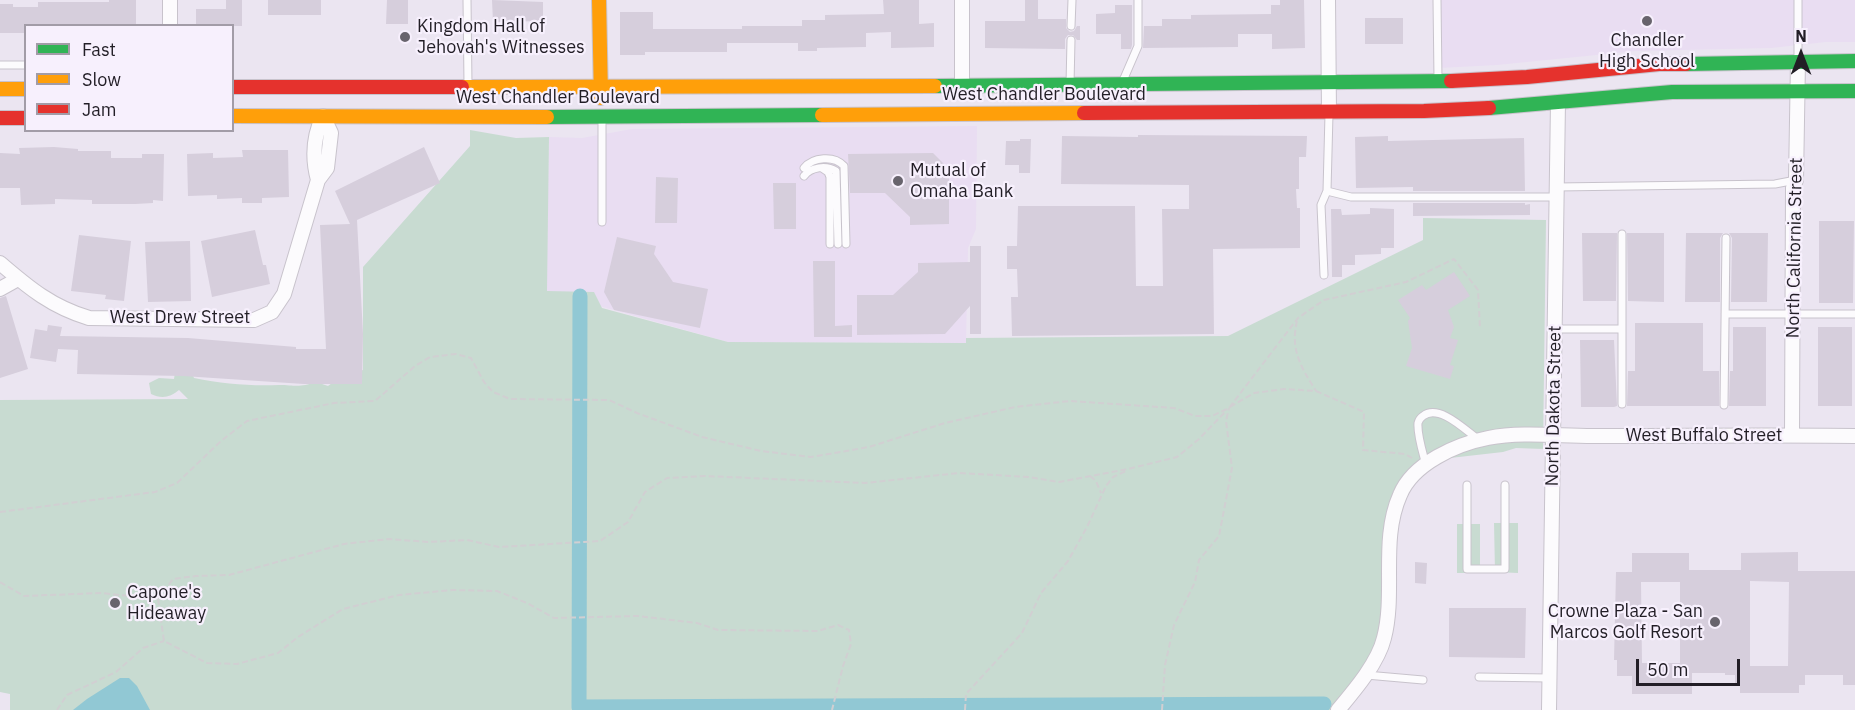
<!DOCTYPE html>
<style>
body{margin:0}
#map{position:relative;width:1855px;height:710px;overflow:hidden;background:#ebe5f1;font-family:"IBM Plex Sans",sans-serif}
canvas{display:block}
.legend{position:absolute;left:24px;top:24px;width:210px;height:108px;box-sizing:border-box;background:#f7f0fd;border:2px solid #a29ca7;margin:0;padding:8px 10px;list-style:none;font-size:18px;color:#221e26}
.legend li{display:flex;align-items:center;gap:12px;height:30px}
.legend b{width:30px;border:2px solid #a29ca7}
.north{position:absolute;left:1771px;top:24px;width:60px;height:60px;-webkit-text-stroke:4px #f7f0fd;paint-order:stroke;rotate:0deg;font-size:16px;font-weight:700;line-height:24px;text-align:center;color:#221e26}
.north::after{content:'';display:block;margin:auto;width:21px;height:27px;background:#221e26;clip-path:polygon(50% 0,100% 100%,50% 72%,0 100%)}
.scale{position:absolute;left:1636px;top:659px;width:104px;height:27px;box-sizing:border-box;border:3px solid #221e26;border-top:0;padding-left:8px;font-size:18px;line-height:21px;white-space:nowrap;color:#221e26;-webkit-text-stroke:4px #f7f0fd;paint-order:stroke}
</style>
<div id="map">
<canvas width="1855" height="710"></canvas>
<ul class="legend">
<li><b style="height:8px;background:#30b455"></b>Fast</li>
<li><b style="height:8px;background:#ff9f0a"></b>Slow</li>
<li><b style="height:8px;background:#e5322d"></b>Jam</li>
</ul>
<div class="north">N</div>
<div class="scale">50 m</div>
</div>
<script>
const ctx = document.querySelector('canvas').getContext('2d');
ctx.lineJoin = 'round';
function fillPath(path, color) { ctx.fillStyle = color; ctx.fill(path, 'evenodd'); }
function trace(path, color, width, dash) { ctx.strokeStyle = color; ctx.lineWidth = width; ctx.lineCap = dash ? 'butt' : 'round'; ctx.setLineDash(dash || []); ctx.stroke(path); }
function drawText(font, color, halo, rows, align = 'center') {
  ctx.font = font + ' "IBM Plex Sans",sans-serif'; ctx.lineWidth = 4.5; ctx.setLineDash([]); ctx.textBaseline = 'middle'; ctx.strokeStyle = halo; ctx.fillStyle = color; for (const [text, x, y, turn = 0] of rows) {
    ctx.save(); ctx.translate(x, y); ctx.rotate((+turn || 0) * Math.PI / 180); ctx.textAlign = isNaN(turn) ? turn : align; if (halo) ctx.strokeText(text, 0, 0); ctx.fillText(text, 0, 0); ctx.restore();
  }
}
const built = new Path2D(`
 M1438,0h417v42h-29l-55,6 -135,3 -139,14 -58,3z
 M977,126l-1,103 -8,19 -2,95 -238,-1 -182,-51 3,-154 33,1 50,-9z`);
const green = new Path2D(`
 M470,130l46,8 33,-1 -2,154 47,1 8,16 126,34 238,1v-5l262,-2 195,-96v-22l123,2 -3,229 -27,-1 -13,4 -53,6 -18,10 -15,4 -23,44 -10,124 -46,70h-1328v-16l-10,-2v-292l188,-1 -9,-9c-9,8 -18,9 -28,4l-2,-11 10,-5 15,1 2,-13 14,3 4,9c29,6 55,8 85,7 16,0 20,3 37,-3l12,4 12,-9 23,-7v-103l107,-121z
 M1494,523h24v50l-23,-1z
 M1457,524h23v49h-23z`);
const water = new Path2D(`
 M120,678h9l8,8 13,24h-77l14,-11z`);
const canal = new Path2D(`
 M580,296l-1,411 745,-3`);
const building = new Path2D(`
 M109,0h27v26h-110v7h-26v-29h13v3h25v-5h71z
 M226,0h16v26h-46v-17h30z
 M268,0h53v15h-53z
 M387,0h21v24h-22z
 M492,0l51,2v19l-50,1z
 M883,0h36v24l15,-1v24l-43,1v-16l-25,1v14l-49,1v3h-19v-8h-71v9h-82v3h-25v-43h33v17h89v-3h60v-6h23v-5l59,-1z
 M1025,0h13v19h28v9l4,4 4,-1 3,-5h3v14h-3l-4,-5h-5l-3,4v10l-80,-1v-27h40z
 M1280,0h24l1,48 -33,1v-15h-34v13l-95,1 1,-22h18v-7h29v-4l80,-1v-9h9z
 M1115,5h17v40l-1,4h-10v-15h-25v-20l19,-1z
 M1365,18h38v26h-38z
 M1138,135l169,1 -1,21h-7v32h-3l1,19h3v40l-87,1 1,85 -202,2 -1,-39h7l-1,-28h-10v-23h10l1,-40h117l1,80h27l-1,-77h27v-24l-128,-1 1,-48 76,1z
 M1388,136v5l136,-3 1,53h-112v-4l-57,1 -1,-51z
 M1020,139h11l-1,34h-11v-8h-14l1,-24h14z
 M54,147l24,2v2h33v7h31v-4h22l-1,47 -10,-1v3l-18,1h-43v-4l-37,-1v5l-34,1 -1,-17h-20v-35l20,1 -1,-6z
 M424,147l16,36 -83,37 6,114 -1,50h-58l-121,-8 -106,-2 1,-24 -20,-1 -2,13 -26,-4 5,-29 12,2 1,-6 14,2 -2,9 128,2 108,9v2h30l-6,-124 30,-1 -15,-33z
 M242,150h46l1,47 -27,1v5h-20v-5l-25,1v-4l-29,1 -1,-42 26,-1v5l30,-1z
 M933,153l16,16v55l-39,1v-8l-25,-24h-35l-2,-39z
 M656,177l22,1 -1,45h-22z
 M773,183h23v46h-22z
 M1413,203h112v2l5,-1v11l-117,1z
 M1370,208l24,1v39h-13v6l-26,1v10h-13v12h-10l-1,-68h10l1,6 28,-1z
 M1819,221h35l-1,82h-34z
 M255,230l8,35h3l4,19 -58,13 -11,-56z
 M1582,233h35l-1,68h-33z
 M1627,233h37v69l-36,-1z
 M1686,233h37l-3,5v64h-35z
 M1729,233h39l-1,69h-36l1,-64z
 M79,235l52,6 -7,60 -19,-2 1,-4 -35,-4z
 M617,237l39,9 -2,8 19,28 35,7 -8,39 -86,-18 -10,-18z
 M190,241l1,60 -43,1 -3,-60z
 M970,246h11v88h-11v-28l-25,28 -88,1v-40h36l25,-23v-9l52,-1z
 M813,261h22v65l17,-1v12h-38z
 M1454,272l16,24 -22,14 6,17 -4,11 8,2 -8,25 4,1 -4,13 -44,-13 6,-18 -4,-27 2,-3 -12,-18 24,-15 4,5z
 M6,296l22,73 -28,9v-80z
 M1635,323h68v48h16v35h-92l1,-35h7z
 M1733,327h33v79h-37l1,-35h3z
 M1818,327h34v79h-34z
 M1580,340h34l3,66 -3,1h-33z
 M1798,552v19h57v114h-12v-10h-38v10h-6v8h-59v-10h-5v-8h-10v-2h-33v21h-60v-18h-15v-16h-3l2,-88h16v-19h57v17h52v-17zM1750,581l39,1 -1,84h-38zM1641,582h39v81h-38z
 M1415,562l12,1 -1,21 -11,-1z
 M1449,608h77l-1,50 -76,-1z`);
const path = new Path2D(`
 M1297,321c-7,29 4,46 19,70
 M1230,407l24,-14 30,-4 32,2 48,21 -1,38 42,4 7,4
 M1090,476l6,5 5,12
 M0,512l155,-20 22,-9 44,-42 26,-20 87,-18 41,-2 40,-35 15,-9 26,-3 15,4 13,24 9,10 17,7 99,1 28,13 65,24 59,14 50,6 58,-10 76,-24 70,-16 55,-6 104,7 21,8h17l17,-8 69,-90 26,-18 82,-18 48,-23 24,31 2,38
 M0,582l24,14 77,-3 57,6 15,-20 23,-3 33,-1 115,-31 45,-5 39,3 39,-2 32,7 101,-6 28,-19 17,-30 22,-14 38,-2 160,7 94,-10 70,4 30,5 69,-13 49,-12 22,-18 27,-28
 M158,599l6,42 43,22 30,1 41,-11 20,-16 45,-28 56,-14 54,-5 44,1 30,12 27,15 84,-2 59,7 21,7 100,1 20,-6 11,5 2,14 -8,22 -11,44
 M57,710l10,-15 49,-23 27,-24 21,-7
 M965,710l1,-16 56,-61 19,-40 27,-32 19,-34 19,-41 7,-9 13,-6
 M1162,710l3,-45 9,-40 21,-43 4,-22 20,-24 13,-68 -6,-47 3,-13`);
const lane = new Path2D(`
 M467,0l1,84
 M1437,0l1,79
 M1798,0v59
 M1071,26l1,-26
 M0,65h26
 M1122,83l16,-37v-46
 M1070,85l1,-45
 M602,119v103
 M804,168c9,-11 30,-13 40,-2l2,78
 M822,168l6,4 2,5v67
 M804,176c7,-9 22,-11 32,-5l2,73
 M1557,187l218,-3 21,-4
 M1327,191l24,6h206
 M1622,234v170
 M1324,275l-3,-70 6,-14 2,-77
 M1725,314h130
 M1556,329h66
 M1724,405l2,-167
 M1426,465c-3,-12 -9,-30 -8,-42 1,-4 2,-5 5,-7 16,-13 43,15 56,24
 M1467,485v84h38v-84
 M1366,675l57,5
 M1479,677l70,1`);
const street = new Path2D(`
 M170,0v26
 M962,0v86
 M1328,0l1,111
 M318,180c-6,-22 -5,-43 5,-64
 M0,263c29,25 52,44 89,55l165,2 18,-8 12,-18 34,-114 9,-12 4,-35 -8,-17
 M0,289l18,-10
 M1792,435l1,-247 3,-8 2,-119
 M1338,710c16,-19 40,-47 46,-72 12,-46 -4,-98 16,-143 13,-32 57,-51 88,-57 37,-7 76,-1 113,-2 85,0 169,-1 254,0
 M1549,710l9,-608`);
const fast = new Path2D(`
 M1686,64l169,-3
 M935,86l516,-5
 M1489,108l183,-16 183,-1
 M547,117l275,-2`);
const slow = new Path2D(`
 M599,0l2,98
 M462,87l473,-1
 M0,89h26
 M822,115l262,-2
 M232,116l315,1`);
const jam = new Path2D(`
 M1451,81l76,-4 132,-13h27
 M232,87h230
 M1084,113l340,-2 65,-3
 M0,118h26`);
const markers = [
 [1647,21,6,"#68646d"],
 [405,37,6,"#68646d"],
 [898,181,6,"#68646d"],
 [115,603,6,"#68646d"],
 [1715,622,6,"#68646d"]
];
const poiNames = [
 ["Kingdom Hall of",417,27],
 ["Jehovah's Witnesses",417,48],
 ["Chandler",1647,41,"center"],
 ["High School",1647,62,"center"],
 ["Mutual of",910,171],
 ["Omaha Bank",910,192],
 ["Capone's",127,593],
 ["Hideaway",127,614],
 ["Crowne Plaza - San",1703,612,"right"],
 ["Marcos Golf Resort",1703,633,"right"]
];
const streetNames = [
 ["West Chandler Boulevard",1044,95],
 ["West Chandler Boulevard",558,98],
 ["North California Street",1795,248,-89],
 ["West Drew Street",180,318],
 ["North Dakota Street",1554,406,-89],
 ["West Buffalo Street",1704,436]
];
fillPath(built, '#e9ddf2');
fillPath(green, '#c8dbd1');
fillPath(water, '#91c8d4');
trace(canal, '#91c8d4', 15);
fillPath(building, '#d6cedc');
trace(lane, '#c8c3cc', 9);
trace(street, '#c8c3cc', 16);
trace(fast, '#c8c3cc', 16);
trace(slow, '#c8c3cc', 16);
trace(jam, '#c8c3cc', 16);
trace(path, '#d1cfd2', 2, [6, 3]);
trace(lane, '#fcfbfd', 7);
trace(street, '#fcfbfd', 14);
trace(fast, '#30b455', 14);
trace(slow, '#ff9f0a', 14);
trace(jam, '#e5322d', 14);
for (const [x, y, r, color] of markers) { const dot = new Path2D(); dot.arc(x, y, r, 0, 2 * Math.PI); ctx.fillStyle = color; ctx.fill(dot); trace(dot, '#f7f0fd', 2); }
drawText('18px', '#221e26', '#f7f0fd', poiNames, 'left');
drawText('18px', '#221e26', '#f7f0fd', streetNames);
</script>
